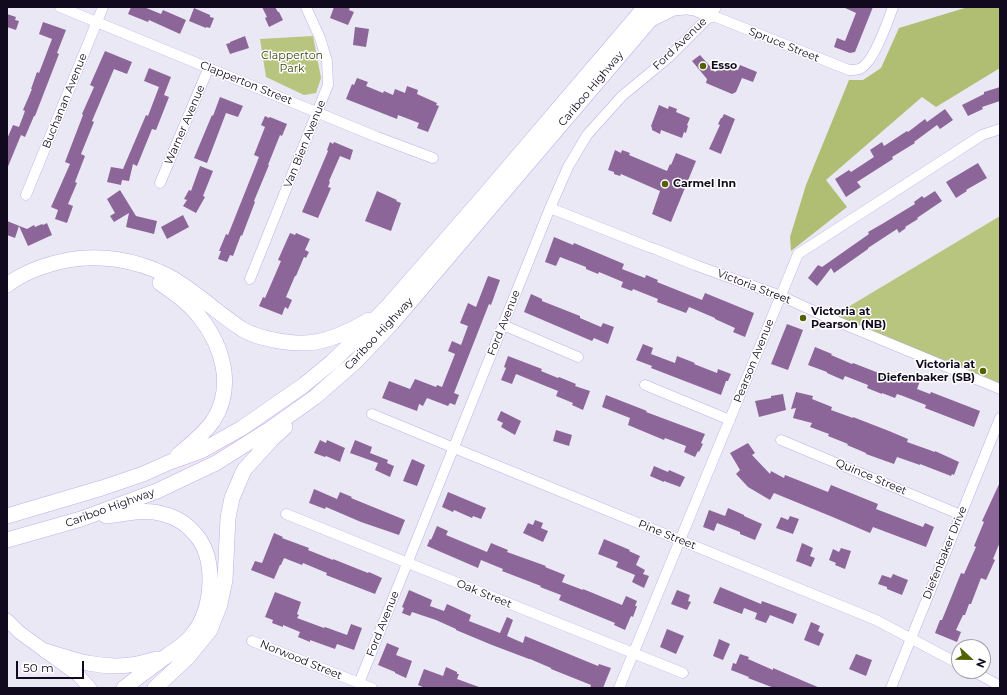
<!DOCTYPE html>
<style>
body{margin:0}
#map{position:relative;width:1007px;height:695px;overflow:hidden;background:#ebe8f5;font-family:Montserrat,sans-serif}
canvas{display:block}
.frame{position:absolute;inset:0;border:8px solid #110a1f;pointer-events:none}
.north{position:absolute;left:951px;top:639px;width:40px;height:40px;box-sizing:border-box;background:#fff;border:1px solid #a09da5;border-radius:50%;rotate:112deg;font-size:11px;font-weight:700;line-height:16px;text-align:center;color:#110a1f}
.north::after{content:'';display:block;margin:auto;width:14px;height:18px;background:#556101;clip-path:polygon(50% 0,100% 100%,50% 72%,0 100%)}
.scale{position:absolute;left:16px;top:661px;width:68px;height:18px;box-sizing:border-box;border:2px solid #110a1f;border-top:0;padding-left:5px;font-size:12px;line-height:14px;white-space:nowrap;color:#110a1f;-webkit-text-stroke:3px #fff;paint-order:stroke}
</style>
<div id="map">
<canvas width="1007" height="695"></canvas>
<div class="frame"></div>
<div class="north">N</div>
<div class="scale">50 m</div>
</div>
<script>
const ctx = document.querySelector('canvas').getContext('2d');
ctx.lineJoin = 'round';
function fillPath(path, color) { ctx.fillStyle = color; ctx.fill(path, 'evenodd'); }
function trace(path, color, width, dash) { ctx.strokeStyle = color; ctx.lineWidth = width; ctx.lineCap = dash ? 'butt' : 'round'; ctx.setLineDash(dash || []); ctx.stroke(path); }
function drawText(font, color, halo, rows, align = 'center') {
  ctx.font = font + ' Montserrat,sans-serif'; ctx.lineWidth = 3; ctx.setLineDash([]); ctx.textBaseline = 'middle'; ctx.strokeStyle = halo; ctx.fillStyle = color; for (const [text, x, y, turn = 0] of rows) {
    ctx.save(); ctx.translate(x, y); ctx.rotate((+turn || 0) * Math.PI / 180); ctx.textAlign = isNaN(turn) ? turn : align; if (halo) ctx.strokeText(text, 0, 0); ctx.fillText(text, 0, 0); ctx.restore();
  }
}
const green = new Path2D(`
 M313,36l8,42 -5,15 -12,2 -38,-18 -6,-38z
 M1000,216v172l-172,-69z`);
const forest = new Path2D(`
 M968,7h32v61l-64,39 -14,-10 -96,83 21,27 -56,44 -1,-14 16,-52 43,-105h14l18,-12 18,-40z`);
const building = new Path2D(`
 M131,7h13l17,7 2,-4 23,10 -6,14 -31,-14 -1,2 -20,-8z
 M262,7h13l3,5h1l4,8 -14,7 -4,-9 2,-1z
 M334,7h16l-1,3 5,2 -6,13 -18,-7z
 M843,7h30l-18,45 -5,1 -16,-6 3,-9 8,3 11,-28z
 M194,8l16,7v2l4,1 -4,10 -4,-1v1l-17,-7z
 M7,14l9,3 -1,3 4,1 -3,9 -9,-3z
 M43,22l23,8 -9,23 2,1 -24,62h-1l-9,21 -4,-2 -14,34v-30l6,-14 6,2 6,-16 -2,-1 9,-21h-1l6,-17 2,1 13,-34 -13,-5z
 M355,27l14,2 -3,18 -13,-2z
 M245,36l4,12 -19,6 -4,-10 4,-1v-1z
 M105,51l27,11 -5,12 -13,-5 -22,52 2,1 -13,32 4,2 -10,26 2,1 -9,21 5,2 -6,17 -12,-4 3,-9 -7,-3 19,-43 -5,-2 18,-47 -1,-1 12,-27 -4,-2z
 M700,55l15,17 8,-7 15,5 2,-5 17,7 -4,10 -11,-4 -6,14 -4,2 -26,-11 1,-4 -15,-18z
 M149,68l22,9 -7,18 5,2 -13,33 -4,-1 -15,37 -4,-2 -4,17 -7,-1 -1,5 -14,-3 4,-15 12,2 23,-54 2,1 11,-29 -15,-6z
 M357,78l11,4 -2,4 17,7 1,-2 9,4 2,-6 10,4 2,-7 11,4 -1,4 20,9 -1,2 3,1 -11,26 -11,-4 2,-5 -21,-8 -1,4 -51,-20 6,-15 2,1z
 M1000,87v14l-18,6 1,2 -15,7 -6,-11 22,-11v-2z
 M220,97l23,9 -5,11 -12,-4 -19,50 -13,-5 18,-43 1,1z
 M659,105l9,4 1,-3 8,3 -1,3 14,6 -3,7 1,1 -2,7 -2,-1 -2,6 -21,-8 -1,4 -8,-4v-2l-1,-2z
 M945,109l8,11 -13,9 -3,-4 -23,17 1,1 -23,14 1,2 -36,23 4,5 -15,10 -11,-18 14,-9 2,2 23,-15 -4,-7 12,-8 2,4 23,-15 1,1 17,-13 2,3z
 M724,114l11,5 -14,35 -12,-5 11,-24 -2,-1 3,-6h1z
 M265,116l4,2 1,-1 17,7 -5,12 -2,-1 -12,30h1l-15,36 1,1 -13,34 -1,-1 -8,21 -3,-1 -3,7 -9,-3 3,-8h-2l7,-17 2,1 31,-78 -5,-2 11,-28 -4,-2z
 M330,142l3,2 1,-2 19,8 -3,10 -10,-4 -11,25 1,1 -2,5 3,1 -13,30 -16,-6 26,-61 -1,-1z
 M615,150l6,3 1,-3 8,3 -1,2 38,16 3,-7 1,1 5,-12 20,8 -25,61 -19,-8 8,-23 -39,-17 -1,2 -6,-2v-2l-6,-2z
 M978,163l9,15 -21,12 1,1 -11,7 -10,-16z
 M200,166l13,5 -10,25 2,1 -9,16 -13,-7 4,-6 -3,-1 5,-9 2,1z
 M120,190l16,26 21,5 -3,13 -28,-7 3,-14 -15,9 -4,-6 5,-3 -8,-14z
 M377,191l20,9 -1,1 5,2 -10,28 -26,-10z
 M935,191l7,10 -25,17 1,1 -13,8 1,1 -7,5 -2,-4 -29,19v1l-34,24 -3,-5 -14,18 -9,-8 10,-13 4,2 47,-33 -1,-2 14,-8 33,-20 -1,-2 8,-6 2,2z
 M183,215l6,12 -22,12 -6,-12z
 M7,221l20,8 7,-4 1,2 7,-3 1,1 4,-2 5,12 -24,11 -9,-20 -4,12 -8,-3z
 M290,233l5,2 1,-2 14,6 -5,11 4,2 -3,6 -2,-1 -8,19h-1l-9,21 6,3 -4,9 -3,-2 -3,8 -23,-9 4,-9 2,1 16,-37 -3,-1z
 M554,237l19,8 1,-2 31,13 19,8 -2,5 23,9 1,-3 12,5 -1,2 45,18 3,-7 49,20 -9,24 -12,-5 2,-4 -20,-9v-1l-26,-11 -3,6 -29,-11 1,-3 -25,-10 -1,2 -11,-4 2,-5 -24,-10 -1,2 -12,-5v-2l-26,-10 -4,9 -11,-4z
 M488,276l12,4 -9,25 -2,-1 -35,89 5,2 -4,10 -5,-2 -2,3 -21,-8 -4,8 -4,-2 -2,7 -35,-13 7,-17 21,8 5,-10 21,8 1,-2 5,2 13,-33 -7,-3 4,-10 9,4 7,-19 -8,-3 8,-20 8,4z
 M531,294l11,5v2l38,15v2l21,9 2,-4 11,4 -6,17 -14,-6 -2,3 -68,-29z
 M787,324l16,6 -15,40 -17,-6z
 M643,344l10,4 -2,6 24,9 2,-7 18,7 -1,1 23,9 1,-4 13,5 -3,7h-2l-5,14 -70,-27 1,-2 -16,-6z
 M815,347l17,7 -1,1 21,9 1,-1 49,19 3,-7 9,4 6,2 -3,8 13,5 1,-2 49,19 -6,16 -49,-19 1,-3 -23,-9 -6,-2 -2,4 -13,-5v1l-15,-6 1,-3 -23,-9 -2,4 -16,-7v-1l-19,-7z
 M508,356l34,13 -1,2 17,7 1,-1 17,7 -1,2 15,5 -7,19 -11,-5 1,-2 -17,-7 2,-5 -42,-17 -4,10 -11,-4 5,-12 -2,-1z
 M796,392l17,4 -1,3 20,8 -1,3 22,8v-1l36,14 19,8 -1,3 28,10v-1l24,11 -5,13 -2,-1 -1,2 -31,-12v1l-23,-8 -3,7 -28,-10v-1l-19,-8 1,-1 -20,-8 1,-2 -19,-7 2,-4 -19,-5 3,-10 -5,1z
 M783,394l3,16 -27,7 -4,-16 16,-3v-2z
 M606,395l41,16 -1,1 59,22 -4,9 2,1 -4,8 -1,-1 -3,6 -11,-5 2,-6 -21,-8 -1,2 -36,-15 2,-7 -28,-11z
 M501,411l20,10 -6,14 -14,-8 2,-4 -6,-3z
 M556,430l16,5 -3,11 -16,-5z
 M320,440l6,3 1,-3 18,8 -5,14 -14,-6 -1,1 -11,-4z
 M355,440l17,7 -2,6 18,7 -1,3 7,3 -4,11 -15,-7 3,-7 -28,-10z
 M748,443l7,10 -3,2 18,19 1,-3 13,7 1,-3 43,17 3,-7 47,19 -2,5 47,18 2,-4 9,4 -8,20 -53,-20 -3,6 -35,-15 -61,-25 -4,7 -22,-13 -12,-13 4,-4 -10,-17z
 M412,459l13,6 -8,21 -14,-5z
 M654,466l14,6 1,-2 16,7 -5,10 -16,-6v1l-14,-6z
 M1000,482v60l-7,17 2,1 -9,20 -5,-2 -10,26h-2l-4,11h-2l-7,15 5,2 -4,10 -22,-9 5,-13h2l19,-47 3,1 12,-27 -2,-1 10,-24 -2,-1z
 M314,489l23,10 3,-7 12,5 -1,1 54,22 -6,15 -38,-13 -35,-15 -1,2 -16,-6z
 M448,492l38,16 -5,11 -8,-3 -1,2 -18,-8 -1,2 -11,-5z
 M728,508l16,7v1l18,8 -7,16 -15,-6v-2l-23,-9 -3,8 -11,-4 6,-17 16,6z
 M790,516l9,3 -6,15 -17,-6 5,-11 7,3z
 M535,520l8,3 -2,5 7,3 -5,11 -20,-9 5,-10 5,2z
 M437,526l11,5 -2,4 41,17 4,-9 17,7 -1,2 39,14 -1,1 20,8 -3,7 21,8v-1l39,16 4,-9 11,5 -2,5h2l-4,11 -2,-1 -6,14 -11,-5 1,-2 -56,-23 2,-5 -21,-8 1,-1 -39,-15 1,-2 -22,-9 -3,8 -51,-22 3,-7 1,1z
 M274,533l9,4 -1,1 27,10 -1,2 25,10v-1l35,14 1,-1 13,6 -7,16 -49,-19 1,-2 -24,-10 -1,2 -18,-7 -3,7h-1l-6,14 -23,-9 4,-9 7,2z
 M604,539l26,11 -1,1 11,5 -4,9 9,5 -2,4 6,2 -5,12 -12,-6 3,-7 -19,-8 2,-5 -20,-8z
 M802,543l11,5 -3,8 5,2 -4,9 -15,-6z
 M841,548l10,3 -6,18 -10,-4 1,-2 -7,-3 4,-11 6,3z
 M893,574l15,6 -6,15 -15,-6v-2l-9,-3 4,-9 9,3z
 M720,587l41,17 1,-3 35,13 -4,10 -23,-9 -4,8 -11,-4 2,-6 -13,-5 -2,6 -29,-11z
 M409,590l23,10 -2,6 14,5 3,-7 24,11 -2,6 31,12 7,-16 6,3 -6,16 16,7 2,-7 73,30 1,-2 12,4 -8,20h-13l1,-3 -40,-16v-1l-21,-9h-1l-37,-14 -36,-15v-1l-20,-9 -24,-8 -2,4 -8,-3 2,-5 -2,-1z
 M677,590l13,5 -2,6 3,1 -4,8 -16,-6z
 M275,592l26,10 -4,12 2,1 -2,3 27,10 1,-1 22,8 4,-11 11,4 -8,22 -17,-6 -2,5 -25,-9v2l-12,-5 2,-5 -17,-7v2l-11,-4 1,-3 -8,-3z
 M811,622l9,4 -2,5 6,3 -5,12 -15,-6z
 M667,629l17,7 -8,18 -16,-7z
 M719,639l11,5 -7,16 -10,-4z
 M387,643l12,5 -3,7 16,6 -6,17 -11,-5v-1l-17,-7z
 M740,654l9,3 -1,2 25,11v-2l47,20h-46l-26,-10 1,-1 -18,-7 2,-7 3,1z
 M856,654l16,6 -6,16 -17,-7z
 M446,667l11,5v2h2l-2,5 22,8 -1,1h-53l-7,-3 6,-16 19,7z`);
const minor = new Path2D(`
 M60,7l317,130 56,21
 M711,15l138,55c3,0 7,0 10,-1 14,-4 29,-48 34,-62
 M160,183l49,-116
 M26,195l77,-188
 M550,208l99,39 6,2 40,16 86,31 50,23 169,70
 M250,279l78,-194 -1,-24 -7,-23 -14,-31
 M503,325l75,32
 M645,385l85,35
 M372,414l82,34 422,172 83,44
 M781,440l180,75
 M286,514l122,49 275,110
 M252,641l120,47
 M973,671l27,15
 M359,683l191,-475 18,-41 19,-32 35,-39 46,-38 43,-43 5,-8
 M619,688l179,-434 184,-119 18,-6
 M891,688l109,-270`);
const major = new Path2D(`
 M7,620l12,12 59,43 12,13`);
const highway = new Path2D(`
 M688,7l7,1 16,7
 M653,18l20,-10 12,-1
 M160,283c14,10 28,19 39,33 24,30 36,71 14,105 -10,14 -22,23 -35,34
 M7,285c17,-13 41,-21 61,-25 33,-6 68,0 98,15 26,13 51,38 76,54 10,6 21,9 32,11 9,2 20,3 30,3 21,0 47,-12 65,-23
 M7,516l95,-28 41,-14 27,-12 31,-11 41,-23 62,-43 28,-23 25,-24 32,-33 95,-109 161,-189
 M106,516c19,-2 39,-8 57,-2 13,3 25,11 33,21 21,25 17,74 -3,99 -6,9 -16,15 -25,21 -15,11 -30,22 -44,33
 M7,540l74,-21 76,-28 59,-28 54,-34 45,-32 40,-35 37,-39 269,-316
 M46,651c30,10 59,19 91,13 7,-1 14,-4 21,-5
 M155,688l33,-31 22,-27 10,-26 5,-24 3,-62 4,-20 12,-28 28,-31 13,-12`);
const markers = [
 [703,66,4,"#556101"],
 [665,184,4,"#556101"],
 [803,318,4,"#556101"],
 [983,371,4,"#556101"]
];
const streetNames = [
 ["Ford Avenue",680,44,-44],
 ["Spruce Street",784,45,22],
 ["Clapperton Street",246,83,22],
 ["Cariboo Highway",591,89,-50],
 ["Buchanan Avenue",65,101,-68],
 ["Warner Avenue",185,125,-67],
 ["Van Bien Avenue",305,144,-68],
 ["Victoria Street",754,287,21],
 ["Ford Avenue",504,323,-68],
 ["Cariboo Highway",379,334,-47],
 ["Pearson Avenue",754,361,-68],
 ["Quince Street",871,477,23],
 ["Cariboo Highway",110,508,-20],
 ["Pine Street",667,535,22],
 ["Diefenbaker Drive",945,553,-68],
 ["Oak Street",484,594,22],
 ["Ford Avenue",383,624,-68],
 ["Norwood Street",301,660,22]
];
const parkNames = [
 ["Clapperton",292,56],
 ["Park",292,69]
];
const poiNames = [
 ["Esso",711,66],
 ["Carmel Inn",673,184],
 ["Victoria at",811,312],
 ["Pearson (NB)",811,325],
 ["Victoria at",975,365,"right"],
 ["Diefenbaker (SB)",975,378,"right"]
];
fillPath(green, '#b7c57e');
fillPath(forest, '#afbe73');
fillPath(building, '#8c6699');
trace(minor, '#c0aeec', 11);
trace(major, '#c0aeec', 14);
trace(highway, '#c0aeec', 16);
trace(minor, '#fff', 10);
trace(major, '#fff', 13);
trace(highway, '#fff', 15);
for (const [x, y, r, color] of markers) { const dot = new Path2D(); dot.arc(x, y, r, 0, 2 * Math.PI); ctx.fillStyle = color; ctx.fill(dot); trace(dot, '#fff', 1.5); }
drawText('11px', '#110a1f', '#fff', streetNames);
drawText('11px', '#3c440b', '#fff', parkNames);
drawText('bold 11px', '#110a1f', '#fff', poiNames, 'left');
</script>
